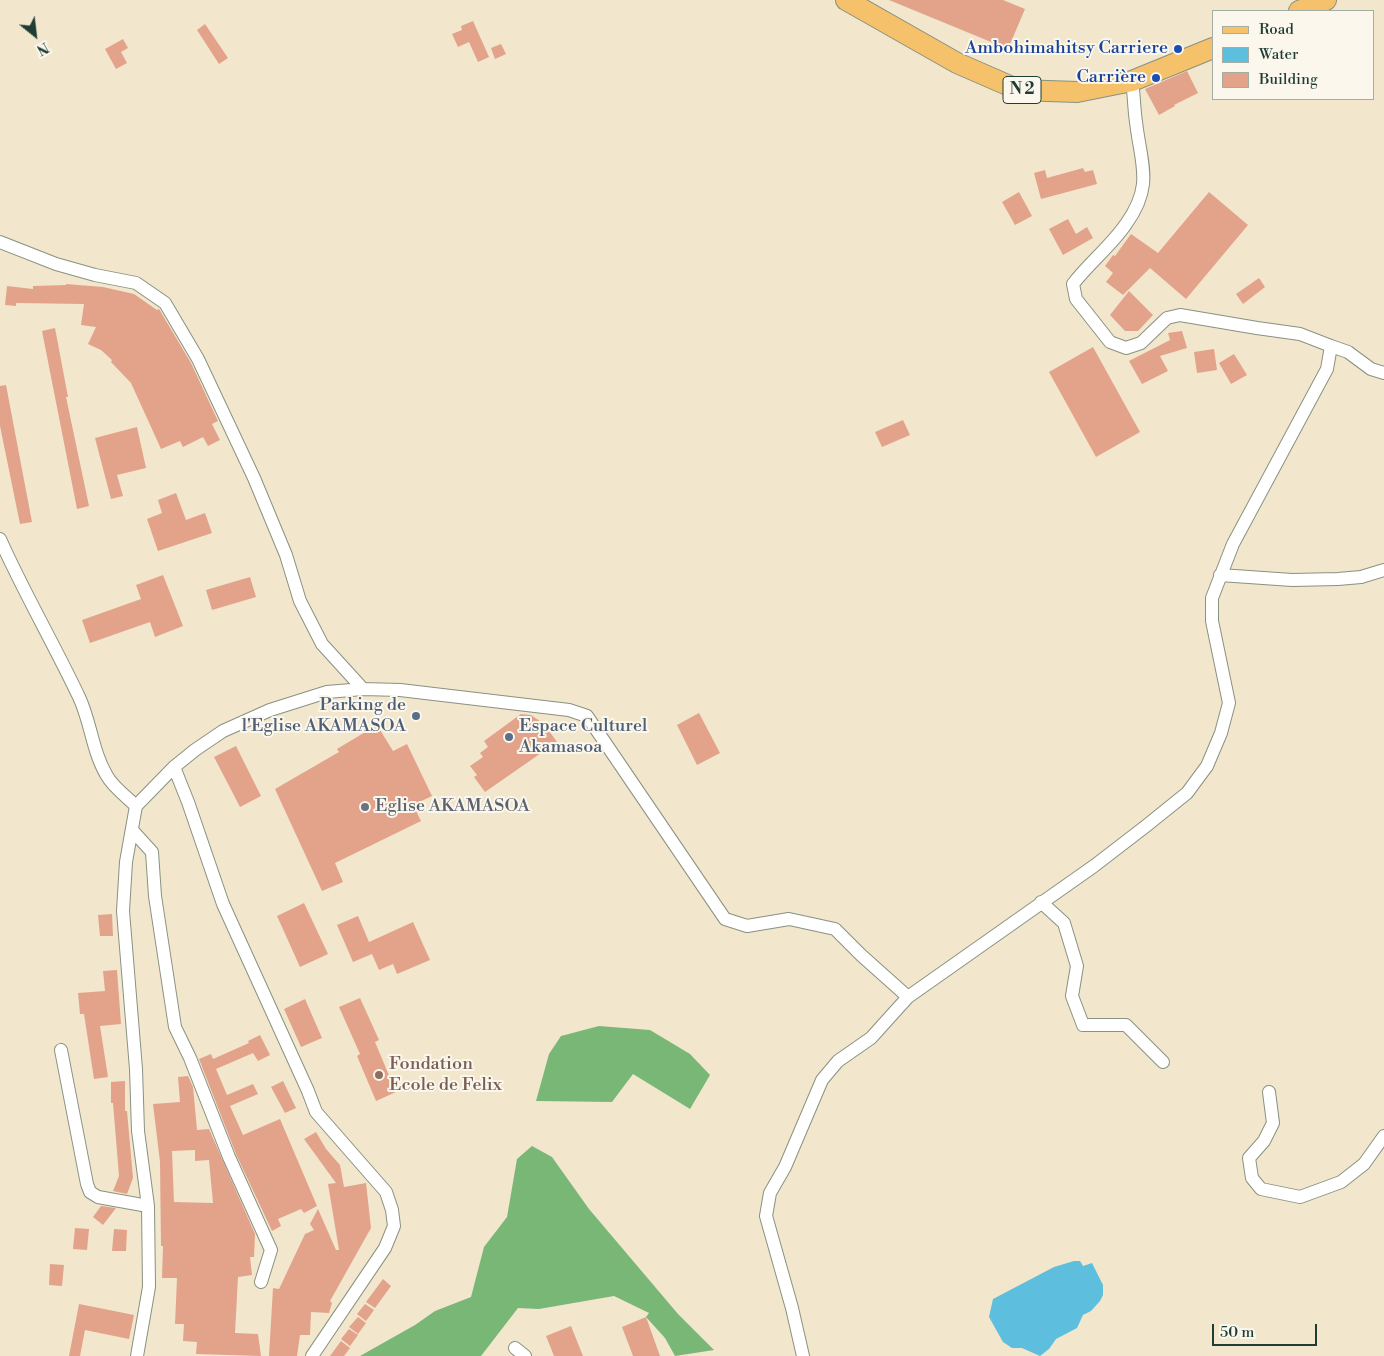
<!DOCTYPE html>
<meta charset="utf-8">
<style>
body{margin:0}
#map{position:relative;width:1384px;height:1356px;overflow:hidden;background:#f2e6cd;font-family:"Libre Bodoni",serif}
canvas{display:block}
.legend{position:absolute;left:1212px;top:10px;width:162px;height:90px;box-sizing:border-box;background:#fbf7ec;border:1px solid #a3ada2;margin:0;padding:6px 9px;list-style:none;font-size:15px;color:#1f3d34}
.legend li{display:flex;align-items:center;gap:10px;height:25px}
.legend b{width:25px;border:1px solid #a3ada2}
.north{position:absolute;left:10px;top:10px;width:50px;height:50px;-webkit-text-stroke:4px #fbf7ec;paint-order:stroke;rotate:151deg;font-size:14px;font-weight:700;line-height:20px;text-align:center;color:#1f3d34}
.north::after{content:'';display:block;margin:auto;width:18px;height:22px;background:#1f3d34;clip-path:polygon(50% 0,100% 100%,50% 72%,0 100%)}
.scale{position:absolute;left:1212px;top:1324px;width:105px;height:22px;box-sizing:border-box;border:2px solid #1f3d34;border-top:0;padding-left:6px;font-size:15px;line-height:18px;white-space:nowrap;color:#1f3d34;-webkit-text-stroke:4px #fbf7ec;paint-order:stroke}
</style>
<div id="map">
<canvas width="1384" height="1356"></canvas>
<ul class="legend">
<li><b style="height:6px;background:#f5c16b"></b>Road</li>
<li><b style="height:14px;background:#5ebedd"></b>Water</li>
<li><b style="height:14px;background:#e2a38a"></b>Building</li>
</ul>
<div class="north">N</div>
<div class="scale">50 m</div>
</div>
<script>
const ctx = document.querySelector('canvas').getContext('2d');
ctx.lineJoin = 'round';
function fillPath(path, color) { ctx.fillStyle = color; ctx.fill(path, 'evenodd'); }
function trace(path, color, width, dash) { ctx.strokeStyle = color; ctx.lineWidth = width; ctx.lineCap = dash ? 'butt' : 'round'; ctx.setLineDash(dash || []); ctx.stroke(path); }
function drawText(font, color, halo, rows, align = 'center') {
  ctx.font = font + ' "Libre Bodoni",serif'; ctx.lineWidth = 4; ctx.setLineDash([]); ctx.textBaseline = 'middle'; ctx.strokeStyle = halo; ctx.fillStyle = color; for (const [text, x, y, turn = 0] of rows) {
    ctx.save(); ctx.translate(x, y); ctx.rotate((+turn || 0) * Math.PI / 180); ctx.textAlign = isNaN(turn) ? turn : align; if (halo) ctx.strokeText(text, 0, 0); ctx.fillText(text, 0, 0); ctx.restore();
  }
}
const forest = new Path2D(`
 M599,1026l51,4 40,24 20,21 -20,34 -57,-35 -21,28 -76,-1 13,-47 12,-18z
 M532,1146l20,11 37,52 89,105 36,36 -39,6 -10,-18 -19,-21 3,-4 -35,-17 -75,13 -21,-1 -37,48h-121l55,-31 20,-14 36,-14 13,-50 23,-30 10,-58z`);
const water = new Path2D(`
 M1074,1261h6l3,5 9,-3 11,22v10l-3,6 -9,10 -8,4 -6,13 -21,11 -7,10 -9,7 -18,-8h-10l-9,-6 -14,-25 4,-18 61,-32z`);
const building = new Path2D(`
 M889,0h114l22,9 -17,40z
 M473,21l16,36 -11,5 -9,-20 -11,5 -6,-13 10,-4 -1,-4z
 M205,24l23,34 -9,6 -22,-34z
 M123,39l5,9 -7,4 6,11 -11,6 -11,-20z
 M501,44l5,10 -11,5 -4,-11z
 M1187,71l11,22 -24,12 1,1 -16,9 -14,-26z
 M1083,168l2,4 8,-2 4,14 -56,15 -7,-26 11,-3 2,8z
 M1019,192l13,24 -17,9 -13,-23z
 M1209,192l39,33 -62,74 -36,-31 -27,27 -17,-13 7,-9 -8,-7 8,-11 2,1 16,-22 27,19z
 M1068,219l8,15 11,-7 6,11 -30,17 -14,-26z
 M1259,278l6,9 -22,17 -7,-10z
 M66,284l37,3 31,7 23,16 2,-1 32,54 27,58 -6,3 8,16 -12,6 -5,-9 -20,10 -3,-6 -19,8 -30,-66 -20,-21 1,-2 -11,-10 -13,-6 8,-17 -15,-2 3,-21 -68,-1v3l-11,-1 2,-19 26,3v-3l33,-1z
 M1129,291l24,24 -15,16h-13l-15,-16z
 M55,328l13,69h-2l23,109 -12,3 -35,-178z
 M1182,331l5,17 -27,8 8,15 -26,13 -13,-23 41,-21 -2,-7z
 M1093,347l47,85 -44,25 -47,-85z
 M1214,349l3,21 -20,3 -3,-21z
 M1234,354l13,21 -16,9 -12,-21z
 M6,385l26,137 -12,2 -20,-98v-40z
 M903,420l7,15 -28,12 -7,-15z
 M137,427l9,41 -29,7 6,21 -12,3 -16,-61z
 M176,493l10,27 19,-7 7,20 -54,18 -11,-32 15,-6 -4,-13z
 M163,575l20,51 -28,11 -5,-15 -60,21 -8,-23 59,-21 -5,-14z
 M250,577l6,20 -44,13 -6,-20z
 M699,713l21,40 -23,12 -20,-40z
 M521,714l10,1 13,9 13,18 -72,50 -11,-15 3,-2 -7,-9 13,-9 -3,-4 8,-6 -4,-6z
 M377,725l16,26 14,-7 25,52 -19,9 8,16 -86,42 8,19 -21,9 -47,-102 64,-37 -2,-3z
 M236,746l25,50 -21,11 -26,-50z
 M304,903l24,51 -28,13 -23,-51z
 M112,914l1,22h-13l-2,-21z
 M358,916l11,26 44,-20 17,38 -33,14 -4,-10 -14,6 -7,-16 -19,8 -16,-37z
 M117,970l4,54 -21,2 8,51 -14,2 -10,-65h-4l-2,-21 27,-2 -2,-20z
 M360,998l19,42 -4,2 21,50 -20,9 -19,-45 3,-2 -21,-47z
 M305,999l17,39 -21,9 -17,-38z
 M260,1035l10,20 -12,6 -5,-8 -37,16 11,26 26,-11 5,10 -28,12 13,29 37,-16 37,87 -13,7 -3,-4 -23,10 3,7 -9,5 -36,-77 -37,-95 12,-5 2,5 36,-16 -1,-2z
 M188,1076l5,11 4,43 12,-1 46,105 -1,23h-4l2,18 -14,2 -3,56 23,1 3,22 -65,-2 1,-12 -14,-1 1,-17h-9l2,-46h-15l1,-32h-2l-1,-84 -7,-58 27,-2 -2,-25zM195,1150v11l14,-1 4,43 -39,-1 -2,-51z
 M125,1081v30h2l6,67 -6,16 -14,-3 6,-15 -6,-73h-2v-21z
 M283,1081l13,27 -11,5 -14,-26z
 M316,1132l10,17 14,16 4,22 22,-4 5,45 -41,73 2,2 -3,10 -18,-1 -1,23h-10l-3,21h-28l4,-68 6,1 26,-55 9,-4 -4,-6 8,-15 18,41h3l-11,-66 8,-1 -32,-44z
 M101,1206l15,2 -13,17 -10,-8z
 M75,1228l14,1 -2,21 -14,-1z
 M114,1229l13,1 -1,21h-14z
 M50,1264l14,1 -2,21 -13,-1z
 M383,1279l8,7 -16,22 -9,-6z
 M79,1304l55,11 -5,24 -44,-9 -5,26h-11z
 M365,1304l9,6 -8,11 -9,-7z
 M358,1317l8,6 -8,11 -9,-7z
 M646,1317l14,39h-27l-11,-29z
 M571,1326l12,30h-29l-8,-20z
 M349,1329l9,6 -8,11 -9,-7z
 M341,1341l9,7 -6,8h-14z`);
const minor = new Path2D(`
 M0,242l56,22 39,11 41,8 29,20 33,56 56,119 32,77 14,46 22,43 41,45
 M1331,346l17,6 23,17 13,4
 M0,539c24,54 54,105 79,158 12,25 13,54 28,79 6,11 20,21 29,30
 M1220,575l72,5 46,-1 23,-2 23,-7
 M174,767l14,35 35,102 85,187 8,21 70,80 6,18 2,16 -9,22 -73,108
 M132,830l20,22 3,44 20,131 15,31 39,99 42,93 -10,32
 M1041,902l23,21 13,43 -5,30 11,29h43l37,37
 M61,1050l26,134 3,8 8,5 50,9
 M1269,1092l4,31 -9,18 -15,17 3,20 9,11 39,8 41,-15 23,-18 20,-28
 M515,1348l10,8
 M137,1356l12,-69 -1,-81 -10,-75 -2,-62 -13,-158 3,-49 10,-56 38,-39 21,-17 28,-19 47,-21 57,-18 36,-3 37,1 169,20 18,6 138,203 22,7 42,-7 46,10 26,26 47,42
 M803,1356l-11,-48 -26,-92 4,-23 15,-26 37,-87 16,-19 33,-23 37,-41 186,-131 52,-40 41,-33 20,-27 14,-33 8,-30 -17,-82v-23l21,-54 94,-175 4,-23 -31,-12 -43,-6 -77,-13 -13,3 -26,25 -15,5 -16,-6 -34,-43 -3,-15c16,-21 38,-38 53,-60 28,-39 15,-59 10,-102 -2,-13 -2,-28 -4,-41`);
const primary = new Path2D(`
 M846,0l111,63 62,27 58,2 55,-11 81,-33
 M1299,11l27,-11`);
const markers = [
 [1178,49,5,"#1a4fb4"],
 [1156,78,5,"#1a4fb4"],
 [416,716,5,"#5c6f8a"],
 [509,737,5,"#5c6f8a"],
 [365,807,5,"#6b7280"],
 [379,1075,5,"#8d6e63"]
];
const shields = [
 [1022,90,38]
];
const shieldNames = [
 ["N 2",1022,90]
];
const transitNames = [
 ["Ambohimahitsy Carriere",1168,49],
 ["Carrière",1146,78]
];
const serviceNames = [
 ["Parking de",406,706],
 ["l'Eglise AKAMASOA",406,727],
 ["Espace Culturel",519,727,"left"],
 ["Akamasoa",519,748,"left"]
];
const worshipNames = [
 ["Eglise AKAMASOA",375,807]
];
const educationNames = [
 ["Fondation",389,1065],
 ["Ecole de Felix",389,1086]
];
fillPath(forest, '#79b777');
fillPath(water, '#5ebedd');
fillPath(building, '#e2a38a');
trace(minor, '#889280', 14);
trace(primary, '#889280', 22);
trace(minor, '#fff', 12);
trace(primary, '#f5c16b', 20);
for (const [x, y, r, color] of markers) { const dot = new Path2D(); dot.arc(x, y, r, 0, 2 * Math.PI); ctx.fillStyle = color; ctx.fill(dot); trace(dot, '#fbf7ec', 2); }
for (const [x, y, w] of shields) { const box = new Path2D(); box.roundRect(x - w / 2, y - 13.5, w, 27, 4); ctx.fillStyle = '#fbf7ec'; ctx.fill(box); trace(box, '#1f3d34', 1); }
drawText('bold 16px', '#1f3d34', null, shieldNames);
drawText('18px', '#164399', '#fbf7ec', transitNames, 'right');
drawText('18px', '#4e5e75', '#fbf7ec', serviceNames, 'right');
drawText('18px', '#5b616d', '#fbf7ec', worshipNames, 'left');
drawText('18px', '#785e54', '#fbf7ec', educationNames, 'left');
</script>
